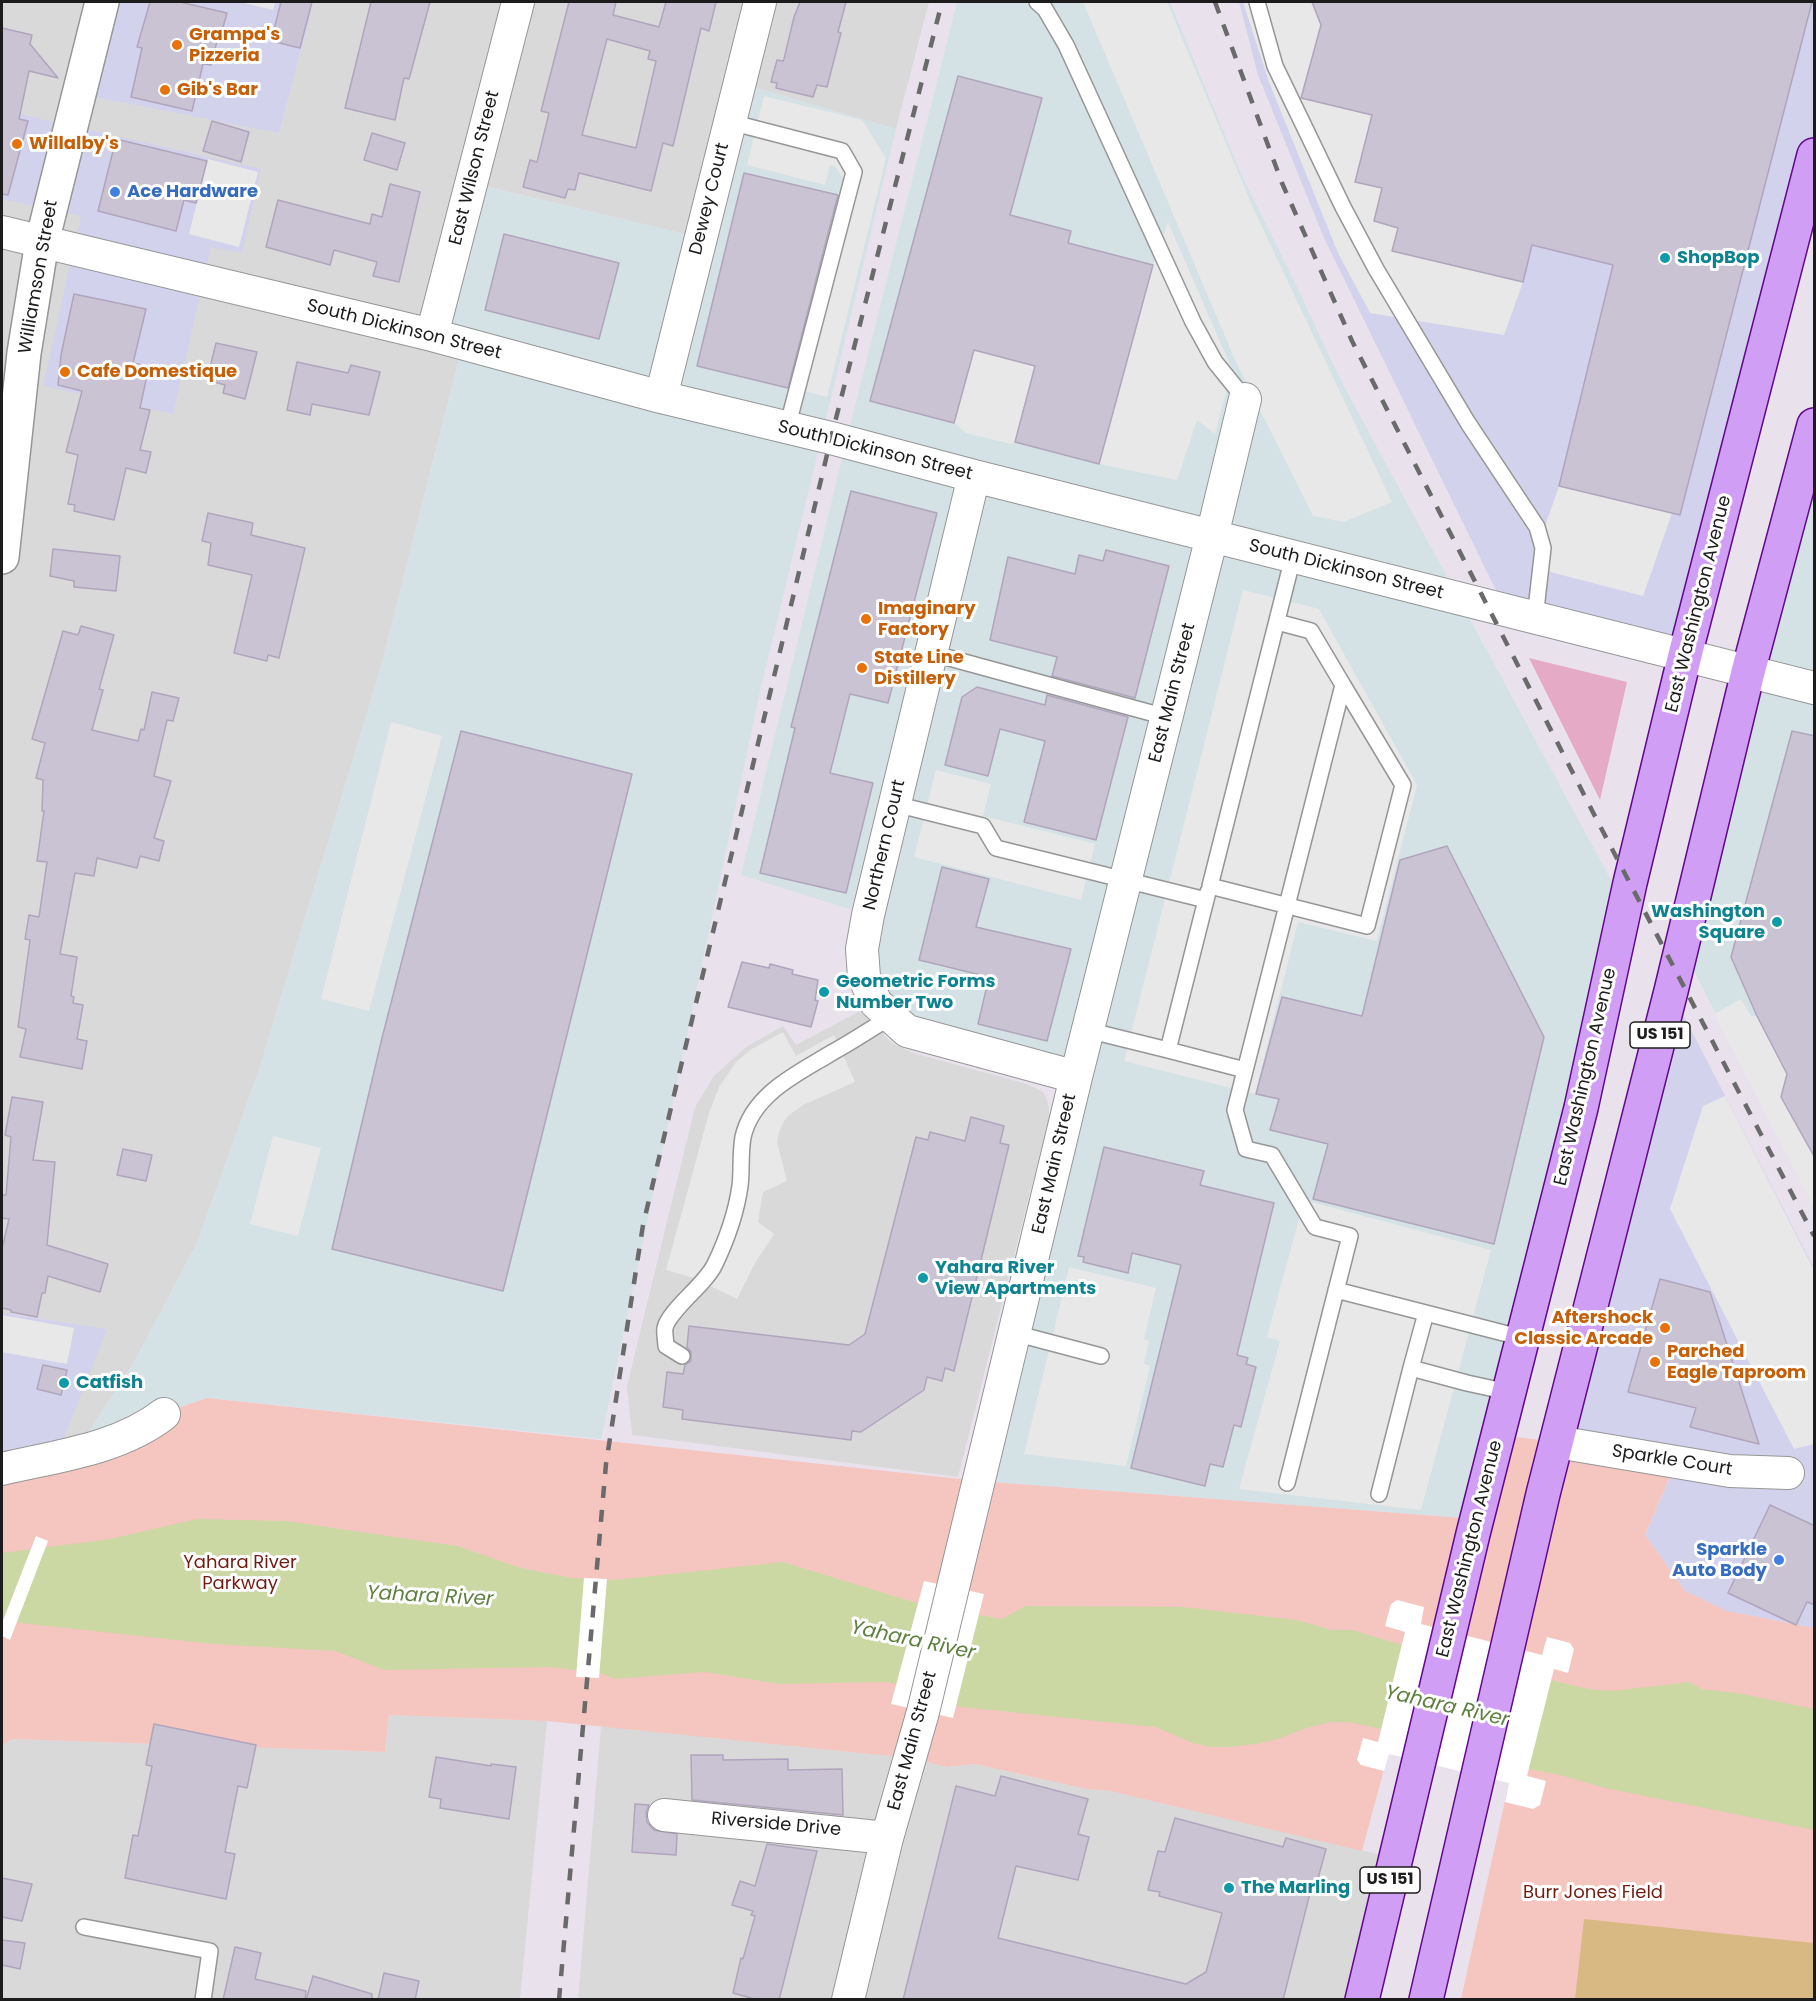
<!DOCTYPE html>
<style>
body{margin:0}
#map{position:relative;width:1816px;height:2001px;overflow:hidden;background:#e9e2ed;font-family:Poppins,sans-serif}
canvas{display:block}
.frame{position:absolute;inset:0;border:3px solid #1c1c1c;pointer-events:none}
</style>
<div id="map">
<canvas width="1816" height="2001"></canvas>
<div class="frame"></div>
</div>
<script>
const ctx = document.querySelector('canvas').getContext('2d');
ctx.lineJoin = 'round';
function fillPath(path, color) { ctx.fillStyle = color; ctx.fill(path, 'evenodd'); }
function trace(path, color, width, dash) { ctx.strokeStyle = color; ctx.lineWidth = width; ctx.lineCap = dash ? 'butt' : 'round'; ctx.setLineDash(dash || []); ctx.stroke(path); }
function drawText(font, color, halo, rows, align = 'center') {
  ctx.font = font + ' Poppins,sans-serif'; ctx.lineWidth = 6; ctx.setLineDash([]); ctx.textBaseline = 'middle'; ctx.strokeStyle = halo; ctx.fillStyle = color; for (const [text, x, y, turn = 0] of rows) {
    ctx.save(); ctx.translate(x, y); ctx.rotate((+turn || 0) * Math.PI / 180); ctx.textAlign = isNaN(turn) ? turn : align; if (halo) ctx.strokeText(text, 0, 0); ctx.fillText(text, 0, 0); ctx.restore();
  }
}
const residential = new Path2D(`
 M2,2h100l177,131 31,-115 -9,-3 4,-13h624l-33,127 -157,-46 -38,155 -229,-55 -9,160 -83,327 -121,400 -62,173 -64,121 -58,88 -18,4 49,-127 -104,-16z
 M860,1011l32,32 21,10 114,31 16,8 4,7 2,10v9l-91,359 -326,-42 -5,-49 68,-279 19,-31 32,-29 37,-21 13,19z
 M389,1715l158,6 -27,278h-518v-254l11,-6 372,13z
 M601,1726l308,32 38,9 28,-3 111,25 24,2 285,67 -33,141 -784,1z`);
const commercial = new Path2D(`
 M102,2h203l-4,13 9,3 -31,115 -200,-39z
 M1239,2h575v153l-129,500 -179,-44 -182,-373 -66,-163z
 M2,110l259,59 -19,84 -31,-6 -38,167 -130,-28 38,-170 -79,-17z
 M1671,991l143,277v360l-88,-17 -41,-20 -40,-56 31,-72 -119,-21z
 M2,1313l105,16 -50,127 -55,13z`);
const industrial = new Path2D(`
 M957,2h213l71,172 59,119 39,84 286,529 -148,613 -498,-38 96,-404 -199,-74 -8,-88 -127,-40 105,-433z
 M739,83l157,46 -137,567 -158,743 -394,-41 -132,54 58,-88 64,-121 62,-173 121,-400 83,-326 -31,-9 39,-152 230,55z
 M1814,425v778l-132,-255z`);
const grass = new Path2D(`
 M1529,658l98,24 -27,118z`);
const park = new Path2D(`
 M207,1398l772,83 497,38 22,-84 59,7 119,20 -31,73 40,56 42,20 87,17v371h-353l52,-234 -120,-29 -31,115 -252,-60 -24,-2 -111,-25 -28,3 -38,-9 -362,-37 -158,-6 -4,37 -372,-13 -11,6v-276z`);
const pitch = new Path2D(`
 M1584,1919l230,24v56h-239z`);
const parking = new Path2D(`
 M240,2h35l-2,8z
 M1083,2h84l87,208 138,292 -48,20 -31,-6 -78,-156z
 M1243,2h69l9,23 -20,73 71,17 -17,67 27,6 -8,33 24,7 -6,23 131,31 -19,53 -134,-22 -32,-60 -69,-171z
 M764,96l98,24 24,38 -59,239 -34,-9 51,-208 -9,-14 -5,-1 -5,20 -78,-20z
 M208,159l50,13 -19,75 -50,-13z
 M1168,222l64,147 -17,65 -18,-14 -20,60 -78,-16 54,-199z
 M974,350l61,16 -20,76 -4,2 -45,-11 -12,-10z
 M1559,486l113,27 -29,83 -112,-29z
 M1243,590l76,19 98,176 -40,156 -79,-19 -43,172 -131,-33z
 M391,722l51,14 -73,275 -48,-12z
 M936,770l55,14 -8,32 112,28 -14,56 -167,-43z
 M1741,999l10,17h6l30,58 -6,23 21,38 12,3v69l-100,-193z
 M783,1032l13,24 38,-21 21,47 -52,23 -15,11 -4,5 -5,11 -2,10 10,39 -24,11 -5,30 16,12 -19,29 -18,36 -43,-21 -28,-8 43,-157 10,-26 17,-25 14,-12z
 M1725,1096l89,174v174l-20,5 -124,-240 33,-103z
 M273,1136l48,12 -23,88 -48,-12z
 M1304,1200l187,50 -70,260 -182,-21 41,-148 -13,-4z
 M1069,1267l87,21 -12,51 5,2 -5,23 6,2 -24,100 -102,-12z
 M2,1315l72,13 -7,36 -65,-12z`);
const water = new Path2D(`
 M197,1519l89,2 171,25 64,22 51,10 42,2 169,-18 140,43 79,14 23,-13 158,1 114,13 34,10h21l43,13 193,46 23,2 79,-9 11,7 36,4 77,16v121l-209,-42 -45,-13 -31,-6 -136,-33 -12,-7 -32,-7h-18l-25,6 -28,11 -22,5 -29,3h-17l-17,-4 -38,-16 -194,-20 -73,-25 -109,2 -74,-12 -91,7 -13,-6 -51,-6 -166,3 -49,-19 -122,-7 -211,-23v-68l108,-14z`);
const pier = new Path2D(`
 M36,1536l12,5 -38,99 -8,-4v-13z
 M584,1578l23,1 -8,99 -23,-1z
 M924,1581l60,13 -31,124 -62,-14z
 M1397,1600l27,7 -3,17 121,31 5,-18 23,6 4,6 -6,24 -14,-4 -27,107 19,5 -6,24 -7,4 -28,-7 4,-19 -120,-29 -5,17 -23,-6 -4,-5 6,-22 15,4 27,-110 -20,-6 6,-22z`);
const building = new Path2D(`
 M150,2h30l47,11 -7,25 -2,-1 -7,28 -8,-1 -11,47 -61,-14 11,-49 -5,-1z
 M281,2h31l-12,46 -29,-7z
 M371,2h59l-21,77 -5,-1 -9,42 -50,-12z
 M569,2h47l-3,13 46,12 7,-25h50l-7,29 -8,-3 -28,118 -10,-3 -12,48 -72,-18 -4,17 -7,-1 -3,9 -42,-11 7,-27 7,2 12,-49 -8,-2zM607,39l43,12 -2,8 8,2 -20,87 -54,-13z
 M800,2h46l-8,30 3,1 -14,54 -10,-2 -4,12 -37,-9 1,-5 -6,-1 6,-22 6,1 1,-2 10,-42z
 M1312,2h500l-132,513 -121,-29 54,-221 -81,-20 -9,37 -131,-31 6,-23 -24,-7 8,-33 -27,-6 17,-67 -71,-17 20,-73z
 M2,28l30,7 -2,9 28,34 -29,-7 -10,48 9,2 -20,74 -6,-1z
 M958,76l84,22 -32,117 61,16 -3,12 85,22 -54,199 -84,-22 20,-76 -61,-16 -20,73 -84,-22z
 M212,121l37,11 -8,30 -38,-11z
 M372,133l33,10 -8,27 -33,-10z
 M116,139l91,22 -11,42 -12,-3 -8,31 -78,-20z
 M744,173l94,22 -50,193 -91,-22z
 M390,184l30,8 -21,90 -26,-6 4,-14 -43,-12 -4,15 -64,-18 12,-47 92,24 2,-10 10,3z
 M504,234l115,29 -20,76 -114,-29z
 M74,294l72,15 -13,54 16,3 -9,42 10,2 -10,40 11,2 -5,21 -20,-5 -12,52 -40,-9 1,-6 -7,-1 10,-49 -12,-3 16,-61 -24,-6 3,-30z
 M216,343l41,9 -12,47 -22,-6 2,-8 -18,-5z
 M297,362l51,11 3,-8 29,7 -11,43 -57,-11 -2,11 -23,-5z
 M851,491l86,22 -49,190 -38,-9 -20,79 43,10 -27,110 -86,-20 35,-145 -4,-1z
 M208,513l45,10 -2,12 54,13 -26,110 -11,-3 -1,6 -33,-8 18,-78 -44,-10 3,-22 -9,-2z
 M53,549l67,7 -4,35 -42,-4v-6l-24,-5z
 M1106,550l63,16 -34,132 -83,-22 5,-19 -67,-17 18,-83 67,17 4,-19 24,6z
 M81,626l33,9 -15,54 4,1 -11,40 46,11 3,-12 3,1 8,-38 27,6 -6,23 -6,-1 -13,56 17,5 -17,57 10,3 -5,20 -19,-5 -3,12 -40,-10 -3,18 -19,-3 -15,81 17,3 -6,39 3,1 -1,6 10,2 -6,34 10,2 -5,28 -62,-12 6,-28 -8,-2 12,-87 -5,-1 4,-24 10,2 8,-55 -10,-1 7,-50h-2l1,-31 -7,-2 9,-35 -13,-4 31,-108 15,4z
 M977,687l68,18 2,-10 81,22 -32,123 -72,-18 21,-81 -45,-12 -12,47 -43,-11 17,-68z
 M461,731l171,43 -129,517 -171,-42 50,-211z
 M1792,731l23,5v422l-34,-61 6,-23 -30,-58 -26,-59z
 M1447,846l97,191 -50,207 -181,-45 15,-55 -58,-14 9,-31 -23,-5 26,-97 80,19 38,-156z
 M942,867l47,12 -13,48 95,22 -24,92 -69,-17 11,-47 -70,-17z
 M742,962l27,6 1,-4 23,6 -1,4 26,6 -3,20 3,1 -7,26 -83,-20z
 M12,1097l31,5 -10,58 22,2 -8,83 61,19 -8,28 -52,-16 -3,17h-3l-5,24 -26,-5v-2l-9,-2v-59l7,-30 -7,-1v-23h4l5,-58 -6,-2z
 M971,1117l33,9 -4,17 9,2 -55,226 -9,-3 -3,13 -15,-4 -3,13 -63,42 -9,-1 -1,9 -169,-21 1,-9 -20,-3 4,-35 16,2 2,-9 6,-4v-9l-4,-5 2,-21 160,19 16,-11 51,-197 12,3 2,-8 35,9z
 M1104,1147l100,24 -4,14 74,18 -37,152 11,3 -2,6 10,3 -15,60 -7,-2 -11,42 -13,-3 -5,22 -74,-18 50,-203 -49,-12 -4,20 -45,-11 1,-5 -6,-1z
 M123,1149l29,6 -6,26 -29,-6z
 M1660,1279l50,13 49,152 -69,-17 6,-19 -68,-16z
 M43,1365l24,5 -6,25 -24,-6z
 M1770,1505l45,21v79l-8,-3 -11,23 -68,-32z
 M154,1724l102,21 -9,43 -9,-2 -13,66 10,2 -9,45 -101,-21 8,-43 5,1 14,-70 -6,-1z
 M691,1755h32v5l65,-1v11l54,-1 1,46 -151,-15z
 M436,1757l55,9v-2l25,3 -7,52 -69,-11 1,-9 -12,-2z
 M1001,1776l87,23 -10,35 11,3 -11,43 -62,-14 -18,72 188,46 20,-12 16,-59 -63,-17 1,-4 -12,-2 10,-39 7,1 10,-34 108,29 3,-9 40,11 -10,37 -4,-1 -29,115h-380l53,-214 39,10z
 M635,1804l14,1 -3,8 1,9 7,8 23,4 -1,21 -44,-3z
 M767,1844l50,7 -38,149h-21l-25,-7 8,-35 2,1 12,-43 -4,-1 2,-4 -21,-6 8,-24 15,5z
 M2,1878l30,6 -10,37 -20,-4z
 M2,1940l23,3 -5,26 -18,-4z
 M235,1947l26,6 -6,26 51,12 -1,9h-82z
 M384,1973l35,8 -4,19h-37z
 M313,1976l59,18v6h-66z`);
const service = new Path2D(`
 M1037,2l8,7 21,36 127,277 22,40 30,37
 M1257,2l18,64 68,141 33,62 92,154 69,104 6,21 -8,70
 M730,122l112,29 12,21 -67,256
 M1277,622l34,9 32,54
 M931,653l235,64
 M895,804l88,22 13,22 210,52
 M1087,1030l81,20 40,-158
 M1168,1050l77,20
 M1336,1290l187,48
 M1426,1313l-15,55 56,15 41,9
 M1014,1333l87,23
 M682,1356l-16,-10c0,-5 -2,-13 -1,-18 4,-18 41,-44 50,-64 12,-25 21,-50 25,-78 2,-16 0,-32 3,-49 10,-44 56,-64 90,-85 20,-11 39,-24 58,-35
 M1287,1483l63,-247 -35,-9 -43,-72 -26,-6 -11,-39 108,-425 60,100 -36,141 -157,-40 83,-329
 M1379,1494l32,-126
 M84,1927l126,24 -7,49`);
const minor = new Path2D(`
 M2,232l430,103 229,62 170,41 143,38 840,212
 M432,335l86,-333
 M661,397l99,-395
 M974,476l-106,439 -6,34 2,28 12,26 31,28 169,46
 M1557,1442l173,29 58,2
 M2,1469c55,-13 117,-20 162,-55
 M664,1815l223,23
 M848,2000l39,-162 36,-126 153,-635 136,-541 33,-137`);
const tertiary = new Path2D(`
 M2,557l22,-204 18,-111 60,-240`);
const primary = new Path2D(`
 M1362,2000l111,-466 108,-426 49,-225 55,-228 129,-500
 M1426,2000l117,-506 128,-503 77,-319 66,-247`);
const rail = new Path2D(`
 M1215,2l67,181 70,158 247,483 215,412
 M559,2000l47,-536 37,-239 188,-787 111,-436`);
const markers = [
 [177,45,6,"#e8710a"],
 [165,90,6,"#e8710a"],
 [17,144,6,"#e8710a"],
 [115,192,6,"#3f7fe0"],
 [1665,258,6,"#0f9aa8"],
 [65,372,6,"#e8710a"],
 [866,619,6,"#e8710a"],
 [862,668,6,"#e8710a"],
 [1777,922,6,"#0f9aa8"],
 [824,992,6,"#0f9aa8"],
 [923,1278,6,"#0f9aa8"],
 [1665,1328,6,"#e8710a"],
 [1655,1362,6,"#e8710a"],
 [64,1383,6,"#0f9aa8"],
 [1779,1560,6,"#3f7fe0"],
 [1229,1888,6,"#0f9aa8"]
];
const shields = [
 [1660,1035,60],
 [1390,1880,60]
];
const shieldNames = [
 ["US 151",1660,1035],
 ["US 151",1390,1880]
];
const foodNames = [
 ["Grampa's",189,35],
 ["Pizzeria",189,56],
 ["Gib's Bar",177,90],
 ["Willalby's",29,144],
 ["Cafe Domestique",77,372],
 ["Imaginary",878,609],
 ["Factory",878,630],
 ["State Line",874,658],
 ["Distillery",874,679],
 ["Aftershock",1653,1318,"right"],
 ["Classic Arcade",1653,1339,"right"],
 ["Parched",1667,1352],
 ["Eagle Taproom",1667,1373]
];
const streetNames = [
 ["East Wilson Street",475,168,-76],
 ["Dewey Court",710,199,-76],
 ["Williamson Street",39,277,-80],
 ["South Dickinson Street",404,330,14],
 ["South Dickinson Street",875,451,14],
 ["South Dickinson Street",1346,570,14],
 ["East Washington Avenue",1699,604,-76],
 ["East Main Street",1173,693,-76],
 ["Northern Court",885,845,-77],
 ["East Washington Avenue",1586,1077,-77],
 ["East Main Street",1055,1164,-77],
 ["Sparkle Court",1672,1461,9],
 ["East Washington Avenue",1470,1549,-76],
 ["East Main Street",913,1741,-75],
 ["Riverside Drive",776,1825,5]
];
const shopNames = [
 ["Ace Hardware",127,192],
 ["Sparkle",1767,1550,"right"],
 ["Auto Body",1767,1571,"right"]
];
const cultureNames = [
 ["ShopBop",1677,258],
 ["Washington",1765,912,"right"],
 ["Square",1765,933,"right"],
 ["Geometric Forms",836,982],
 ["Number Two",836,1003],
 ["Yahara River",935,1268],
 ["View Apartments",935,1289],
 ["Catfish",76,1383],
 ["The Marling",1241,1888]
];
const parkNames = [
 ["Yahara River",240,1563],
 ["Parkway",240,1584],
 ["Burr Jones Field",1593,1893]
];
const waterNames = [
 ["Yahara River",430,1597,3],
 ["Yahara River",913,1641,12],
 ["Yahara River",1447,1707,13]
];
fillPath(residential, '#d9d9da');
fillPath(commercial, '#d3d2ed');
fillPath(industrial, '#d4e2e5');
fillPath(grass, '#e5aac6');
fillPath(park, '#f5c5c0');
fillPath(pitch, '#d8b984');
fillPath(parking, '#e8e8e8');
fillPath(water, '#ccd8a4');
fillPath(pier, '#fff');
fillPath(building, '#cac3d3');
trace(building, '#b0a5bd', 1.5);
trace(service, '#969696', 18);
trace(minor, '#969696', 34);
trace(tertiary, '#969696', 36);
trace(primary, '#62098b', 36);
trace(service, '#fff', 15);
trace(minor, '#fff', 32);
trace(tertiary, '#fff', 33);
trace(primary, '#d19ef6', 33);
trace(rail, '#6a6a6a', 4.5, [12, 12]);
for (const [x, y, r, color] of markers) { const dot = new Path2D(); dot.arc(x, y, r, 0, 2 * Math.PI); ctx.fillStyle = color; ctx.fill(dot); trace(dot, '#fff', 2); }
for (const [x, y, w] of shields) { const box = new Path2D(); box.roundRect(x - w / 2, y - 13, w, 26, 4.5); ctx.fillStyle = '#fff'; ctx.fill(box); trace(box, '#1c1c1c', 1.5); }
drawText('bold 16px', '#1c1c1c', null, shieldNames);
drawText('bold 18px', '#c56008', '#fff', foodNames, 'left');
drawText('18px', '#1c1c1c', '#fff', streetNames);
drawText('bold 18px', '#366cbe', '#fff', shopNames, 'left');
drawText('bold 18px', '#0d838f', '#fff', cultureNames, 'left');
drawText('18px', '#721b11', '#fff', parkNames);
drawText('italic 20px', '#5e8040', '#fff', waterNames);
</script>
